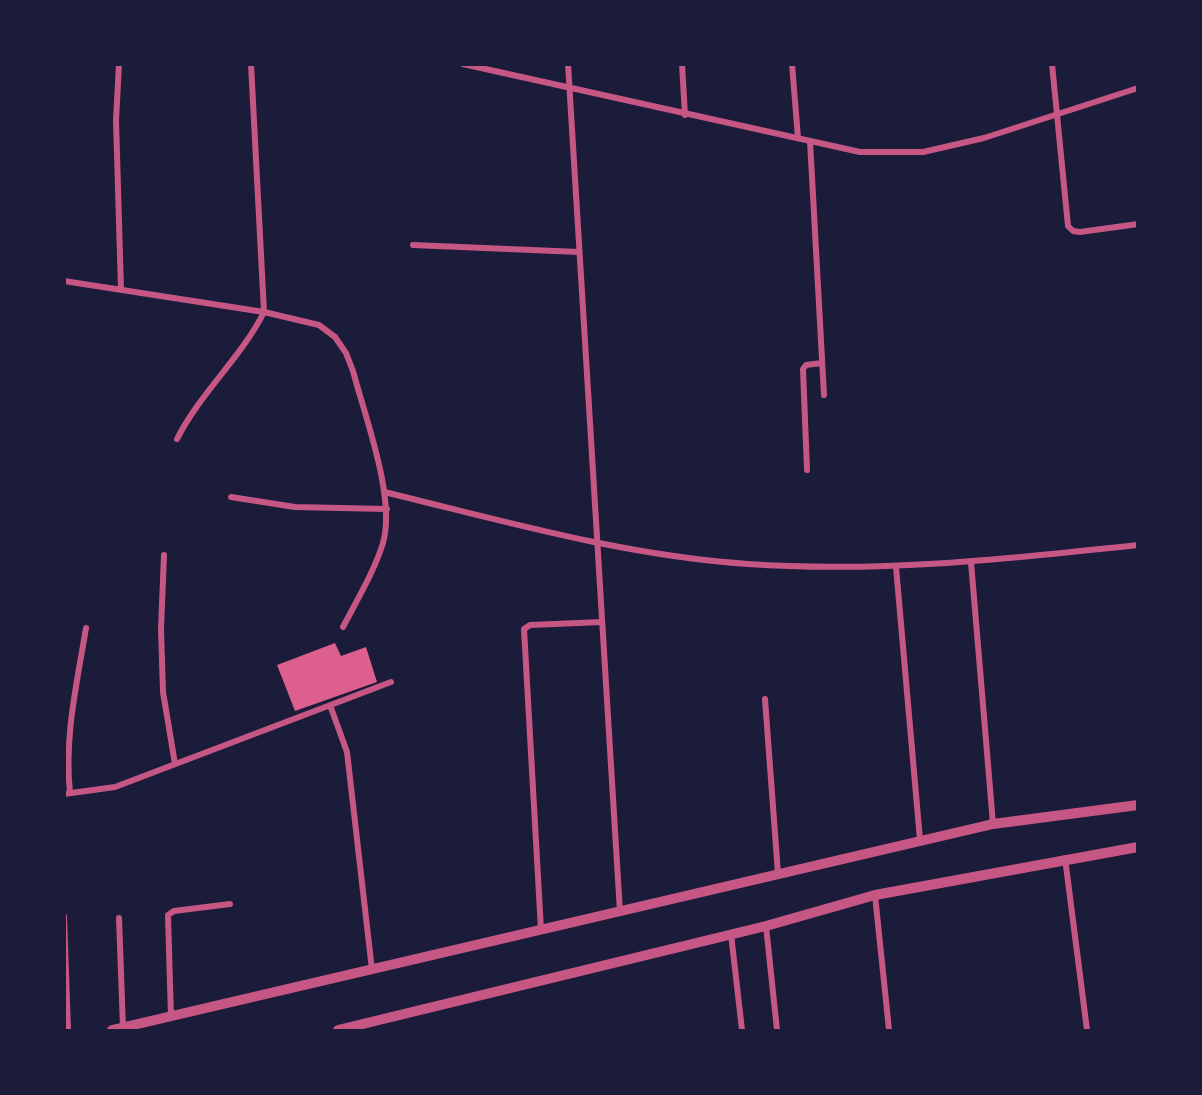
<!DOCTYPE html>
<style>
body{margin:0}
#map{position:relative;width:1202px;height:1095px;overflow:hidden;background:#1b1b3a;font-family:"Archivo Narrow",sans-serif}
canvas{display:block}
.frame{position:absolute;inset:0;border:66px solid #1b1b3a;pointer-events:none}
</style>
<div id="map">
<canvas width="1202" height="1095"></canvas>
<div class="frame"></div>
</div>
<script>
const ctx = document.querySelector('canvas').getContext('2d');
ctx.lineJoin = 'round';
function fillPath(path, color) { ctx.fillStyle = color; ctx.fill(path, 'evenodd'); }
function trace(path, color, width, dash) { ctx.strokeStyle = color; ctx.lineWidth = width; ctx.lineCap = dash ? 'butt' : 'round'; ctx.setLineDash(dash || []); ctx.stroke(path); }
const building = new Path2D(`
 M335,643l6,13 25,-9 11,35 -82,29 -18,-46z`);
const minor = new Path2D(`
 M119,64l-3,56 5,170
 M463,64l397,88h63l61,-14 154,-50
 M568,64l52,848
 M682,64l3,51
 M792,64l6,74
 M1052,64l16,162 5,5 7,1 58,-8
 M810,141l14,254
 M413,245l166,7
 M64,281l200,31 55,13 16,12 11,16 7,18c12,46 43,127 30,172 -9,29 -26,57 -40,84
 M177,439c23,-46 64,-81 87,-127l-13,-248
 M807,470l-4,-101 3,-4 16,-2
 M384,492c120,29 241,64 364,72 131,9 260,-5 390,-19
 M231,497l64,10 92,2
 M164,555l-3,74 2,63 12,72
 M971,562l22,262
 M896,567l24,273
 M765,699l13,175
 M330,705l17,47 25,218
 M70,793c-6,-56 7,-110 16,-165
 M64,794l51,-7 276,-105
 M1065,858l22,172
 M875,895l14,135
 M64,916l4,114
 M119,918l4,110
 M766,926l11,104
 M541,930l-17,-301 6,-4 72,-3
 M731,934l11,96
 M171,1017l-3,-102 6,-4 56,-7`);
const tertiary = new Path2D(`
 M112,1030l881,-206 145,-19
 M338,1030l428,-104 109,-31 263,-48`);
fillPath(building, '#dd5f8e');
trace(minor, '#c65784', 6);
trace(tertiary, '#c65784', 10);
</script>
